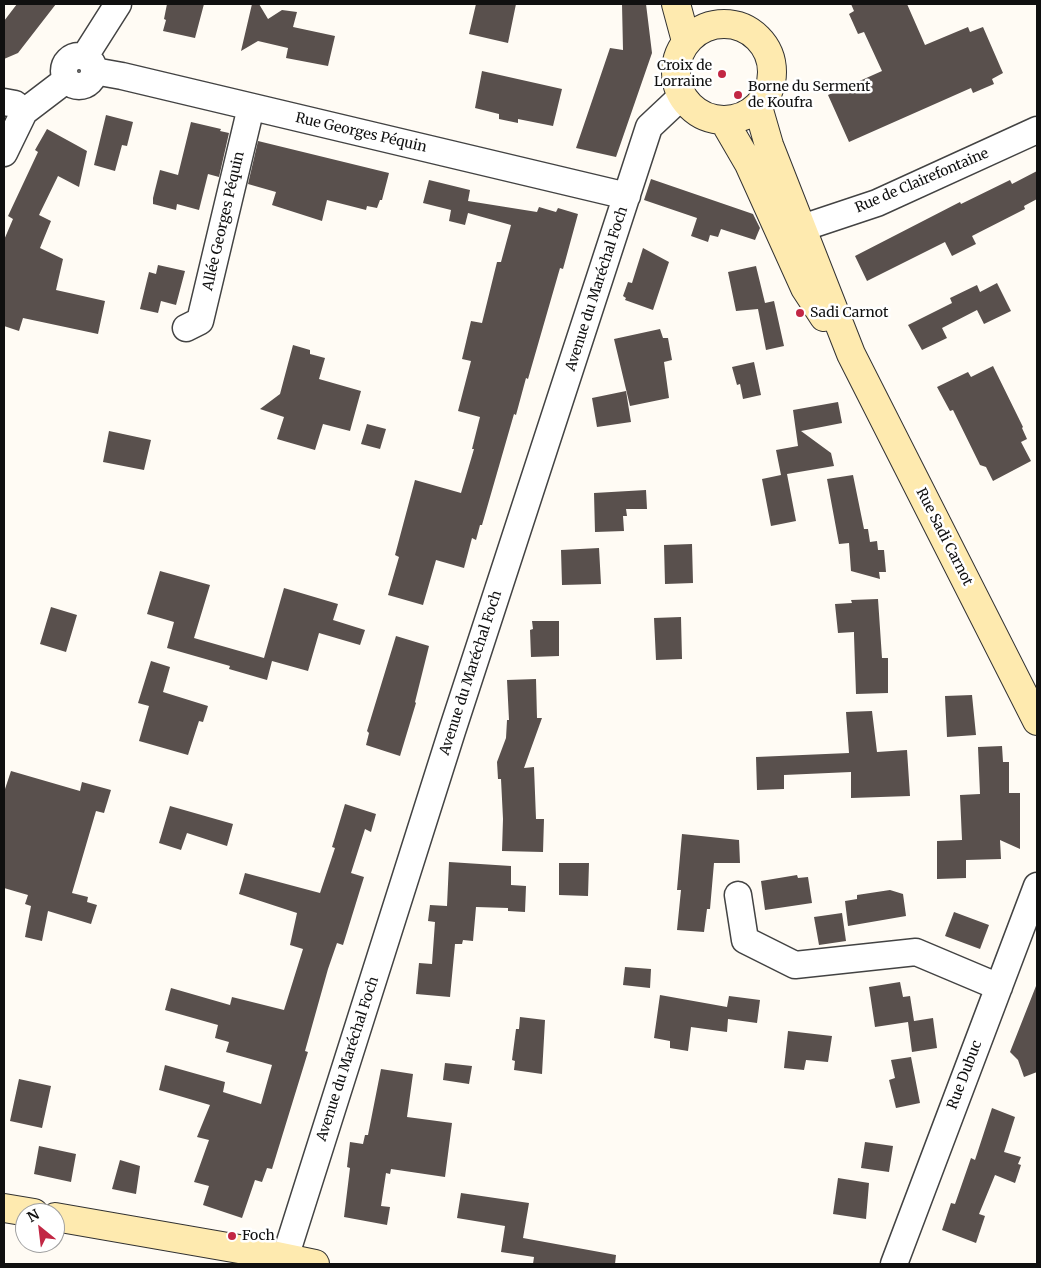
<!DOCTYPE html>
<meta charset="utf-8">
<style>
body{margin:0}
#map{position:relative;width:1041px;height:1268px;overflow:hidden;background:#fffbf4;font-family:Merriweather,serif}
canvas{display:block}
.frame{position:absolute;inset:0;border:5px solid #101010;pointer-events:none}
.north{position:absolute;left:15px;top:1203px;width:50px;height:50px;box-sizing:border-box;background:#fff;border:1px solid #9f9f9f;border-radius:50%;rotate:331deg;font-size:14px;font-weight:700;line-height:20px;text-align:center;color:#101010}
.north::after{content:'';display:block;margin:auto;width:18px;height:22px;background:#c22744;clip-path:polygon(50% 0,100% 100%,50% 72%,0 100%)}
</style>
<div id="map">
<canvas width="1041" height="1268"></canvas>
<div class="frame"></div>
<div class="north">N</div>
</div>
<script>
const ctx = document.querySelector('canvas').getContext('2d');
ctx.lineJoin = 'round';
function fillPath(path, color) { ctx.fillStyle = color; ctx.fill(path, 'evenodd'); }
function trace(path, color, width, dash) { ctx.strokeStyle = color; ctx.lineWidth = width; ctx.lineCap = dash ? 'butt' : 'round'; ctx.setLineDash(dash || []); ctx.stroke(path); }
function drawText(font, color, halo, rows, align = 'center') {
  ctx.font = font + ' Merriweather,serif'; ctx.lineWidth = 5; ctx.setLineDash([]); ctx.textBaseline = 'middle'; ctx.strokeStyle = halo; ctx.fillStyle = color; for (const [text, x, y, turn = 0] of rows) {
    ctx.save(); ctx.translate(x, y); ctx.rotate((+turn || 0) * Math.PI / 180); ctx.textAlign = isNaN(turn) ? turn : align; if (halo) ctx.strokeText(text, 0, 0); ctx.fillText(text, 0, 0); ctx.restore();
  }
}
const building = new Path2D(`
 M17,4h39l-38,49 -14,6v-38z
 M167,4h37l-9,34 -32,-7 3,-11 -2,-1z
 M252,4h7l9,15 14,-9 15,2 -4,15 42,9 -7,30 -42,-8 2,-10 -30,-7 -17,10z
 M476,4h40l-8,39 -39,-9z
 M622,4h24l6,49 -36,104 -40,-9 34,-100 13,2z
 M851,4h56l18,41 43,-18 2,5 13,-5 20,46 -11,6 2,5 -21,9 -2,-5 -122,54 -21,-47 54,-24 -18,-39 -6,2 -9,-20 5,-3z
 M482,71l80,18 -9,37 -35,-7v4l-19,-4v-5l-24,-6z
 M106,115l27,7 -6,24 -5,-1 -7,26 -21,-6z
 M191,122l30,7 -1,2 9,2 -10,44 -11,-3 -9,36 -22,-6 -1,6 -23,-6v-6l7,-28 18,5z
 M47,129l40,22 -8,36 -21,-11 -19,39 12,6 -11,27 23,11 -7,31 49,11 -7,33 -75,-16 -4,13 -15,-5v-86l9,-21 -5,-3 30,-64 -3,-2z
 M258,141l131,32 -7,27h-2l-3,8 -10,-2 -1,4 -39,-10 -5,21 -50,-16 4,-13 -28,-8z
 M1037,171v28l-13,7 1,3 -53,27 4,8 -24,12 -7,-14 -78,39 -12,-25 105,-54 1,2 49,-24 2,4z
 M651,179l102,35 7,14 -5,12 -34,-11 -3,8 -8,-2 -2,7 -17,-6 6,-18 -53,-18z
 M429,180l41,10 -2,11 69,11 2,-5 17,5 2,-4 20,6 -15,55 -3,-1 -32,111 -2,-1 -10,37 -2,-1 -32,111h-2l-4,15 -4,-2 -8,30 -28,-8 -13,45 -35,-10 11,-38 -4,-2 20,-75 46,13 13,-44h-2l8,-32 -22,-6 13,-50 -9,-2 9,-38 11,2 15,-61h4l10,-37 -43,-12 -3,12 -16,-4 2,-11 -28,-7z
 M643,248l26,14 -16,48 -28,-10 1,-2 -3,-2 5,-14 4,1z
 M158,265l27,6 -9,34 -15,-4 -3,12 -18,-4 9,-37 7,2z
 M756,266l9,37 9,-2 10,45 -18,4 -8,-41 -22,2 -8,-39z
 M997,283l14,28 -27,13 -7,-14 -35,18 5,10 -25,12 -14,-25 44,-22 -2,-5 27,-13 3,7z
 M660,329l3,9h5l4,22 -8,2 5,36 -39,8 -16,-67z
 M293,345l17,5v4l15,4 -6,21 42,12 -11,40 -27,-7 -8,26 -38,-11 7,-22 -24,-8 20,-15z
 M754,362l7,33 -18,4 -3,-15 -3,1 -5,-18z
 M993,366l30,61 -1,1 5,11 -6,3 10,19 -38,20 -7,-14 -6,-2 -27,-55 -3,1 -13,-24 31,-15 3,5z
 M626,391l5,31 -34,5 -5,-29z
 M838,402l4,21 -41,8 30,22 3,13 -47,8 9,47 -25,5 -9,-47 19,-4 -5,-25 22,-4 -5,-36z
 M367,424l19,5 -6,20 -19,-5z
 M109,431l42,9 -7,30 -41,-8z
 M853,475l11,54h4l2,13 7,-1 1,9h6l2,22h-7l1,7 -29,-8 -2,-28 -10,1 -12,-65z
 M646,490l1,19h-21l1,7h-4l1,15 -29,1 -1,-39z
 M692,544l1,39 -28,1 -1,-39z
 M599,548l2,36 -39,1 -1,-35z
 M160,571l50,14 -16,53 70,20 20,-70 54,16 -5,16 32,10 -5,15 -41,-12 -11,38 -36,-10 -5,19 -38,-11 1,-3 -63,-18 7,-26 -27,-8z
 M878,599l4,59h6v35l-32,1 -2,-59v-3l-16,1 -3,-29 17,-1 -1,-3z
 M51,607l26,8 -11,37 -26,-8z
 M681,617l1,42 -26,1 -2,-42z
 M532,621h27v35l-28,1 -1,-27 3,-1z
 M396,636l33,10 -14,56 1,1 -16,53 -34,-11 3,-12 -2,-2z
 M151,661l19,6 -7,25 45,14 -5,16 -4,-1 -11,34 -49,-14 10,-35 -11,-3z
 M536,679l1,39h5l-18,50 10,-1 2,52h8l-1,33 -41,-1 1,-32 -2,-40h-3l-1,-17 9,-24 1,-18h2l-2,-40z
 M972,695l4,40 -29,2 -2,-41z
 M872,711l5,41 30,-2 3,46 -59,2v-26l-67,3v14l-27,1 -1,-33 93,-4 -3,-41z
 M1002,746l1,16h6v31h11v56l-20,-9 1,19 -35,1v18l-29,1v-38l25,-1 -2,-45 20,-1 -2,-47z
 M11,771l69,20 2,-9 29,8 -7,23 -8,-2 -24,82 16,4 -1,5 10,3 -6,19 -43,-13 -6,30 -17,-4 6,-31 -6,-2 3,-9 -24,-7v-96z
 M345,804l31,10 -5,18 -6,-3 -14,44 13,4 -21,68 -6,-2 -9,26 -23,82 3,1 -36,117 -5,-1 -5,14 -7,-2 -13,38 -39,-13 6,-19 -15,-4 15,-42 -12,-3 13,-32 -51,-15 6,-25 60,17 -2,10 38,12 11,-39 -46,-13 3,-10 -14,-4 3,-13 -53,-15 6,-22 59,17 2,-8 52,13 19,-61 -13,-4 7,-32 -58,-19 6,-21 75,20 15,-45 -3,-1z
 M170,806l63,18 -6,22 -40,-13 -6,17 -22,-7z
 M682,834l57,6 1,23h-26l-4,46h-3l-3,23 -27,-2 4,-40h-4z
 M449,862l62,4v19l15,1 -1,26 -17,-1v-3l-32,-1 -3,34 -10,-1 -1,4h-7l-5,53 -34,-3 3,-31 13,1 3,-42 -7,-1 2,-16 17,1z
 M559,863h30l-1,33 -29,-1z
 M797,875l1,3 10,-1 4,26 -47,7 -4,-29z
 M890,890l13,4 3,22 -58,10 -3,-25 12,-2v-4z
 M954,912l35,13 -9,24 -35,-13z
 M842,913l4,28 -27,4 -5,-28z
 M625,967l26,2 -1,19 -27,-3z
 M900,982l3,15 7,-1 4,25 19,-3 4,30 -25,4 -4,-30 -33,5 -6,-40z
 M1036,986h1v86l-13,5 -6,-17 -8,-8z
 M660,995l67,12 2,-11 31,4 -3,23 -29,-4 -1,13 -36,-5 -3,24 -18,-3v-7l-16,-3z
 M520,1017l25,3 -3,54 -28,-4 1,-9 -3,-1 4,-31h3z
 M788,1031l44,5 -4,26 -22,-2 -2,10 -20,-2z
 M911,1057l9,46 -24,5 -7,-28 6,-2 -4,-18z
 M445,1063l27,3 -3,18 -26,-4z
 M381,1069l32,5 -6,43 45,6 -7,54 -54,-8 -1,5 -4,-1 -5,33 9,1 -3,18 -43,-8 6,-49 -3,-1 3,-25 13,2 2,-9h3z
 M19,1079l32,7 -9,42 -32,-7z
 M992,1108l23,9 -11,35 17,5 -3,7 3,1 -6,18 -20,-8 -16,39 6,2 -9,27 -34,-13 9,-27 4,1 16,-46 4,2z
 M865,1142l28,4 -4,26 -28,-4z
 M39,1146l37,8 -5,28 -37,-8z
 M120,1160l20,6 -4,28 -24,-5z
 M838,1178l31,5 -3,36 -33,-5z
 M461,1193l68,10 -6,35 93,17 -1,9h-82l1,-7 -33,-5 4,-26 -48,-8z`);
const street = new Path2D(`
 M64 71a15 15 0 1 1 30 0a15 15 0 1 1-30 0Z
 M85,56l33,-52
 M94,71l28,5 505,120
 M4,102l11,2 9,8
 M4,153l20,-41 42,-32
 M784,219l8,9h10l75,-25 160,-73
 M186,328l14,-7 51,-214
 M738,895l7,45 50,25 121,-13 83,35
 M283,1264l169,-533 197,-604 33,-31
 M894,1264l143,-378`);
const secondary = new Path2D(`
 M676,4l10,37
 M676 72a48 48 0 1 1 96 0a48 48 0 1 1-96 0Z
 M758,107l11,38 82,209 186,367
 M724,121l25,43 56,124 19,29
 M4,1208l30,5
 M55,1217l207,36 53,11`);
const markers = [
 [722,74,5,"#c22744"],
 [738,95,5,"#c22744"],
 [800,313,5,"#c22744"],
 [232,1236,5,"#c22744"]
];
const poiNames = [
 ["Croix de",712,66,"right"],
 ["Lorraine",712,82,"right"],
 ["Borne du Serment",748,87],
 ["de Koufra",748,103],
 ["Sadi Carnot",810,313],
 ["Foch",242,1236]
];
const streetNames = [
 ["Rue Georges Péquin",361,133,13],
 ["Rue de Clairefontaine",922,181,-23],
 ["Allée Georges Péquin",224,221,-77],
 ["Avenue du Maréchal Foch",597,289,-72],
 ["Rue Sadi Carnot",944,537,63],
 ["Avenue du Maréchal Foch",471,673,-72],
 ["Avenue du Maréchal Foch",348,1059,-72],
 ["Rue Dubuc",965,1075,-69]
];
fillPath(building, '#59504d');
trace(street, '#434343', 29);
trace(secondary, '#323232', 30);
trace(street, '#fff', 26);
trace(secondary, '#feeaaf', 28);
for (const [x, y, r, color] of markers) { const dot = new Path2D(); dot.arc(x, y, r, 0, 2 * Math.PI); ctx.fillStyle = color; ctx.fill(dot); trace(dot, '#fff', 2); }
drawText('14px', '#101010', '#fff', poiNames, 'left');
drawText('14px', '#101010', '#fff', streetNames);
</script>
